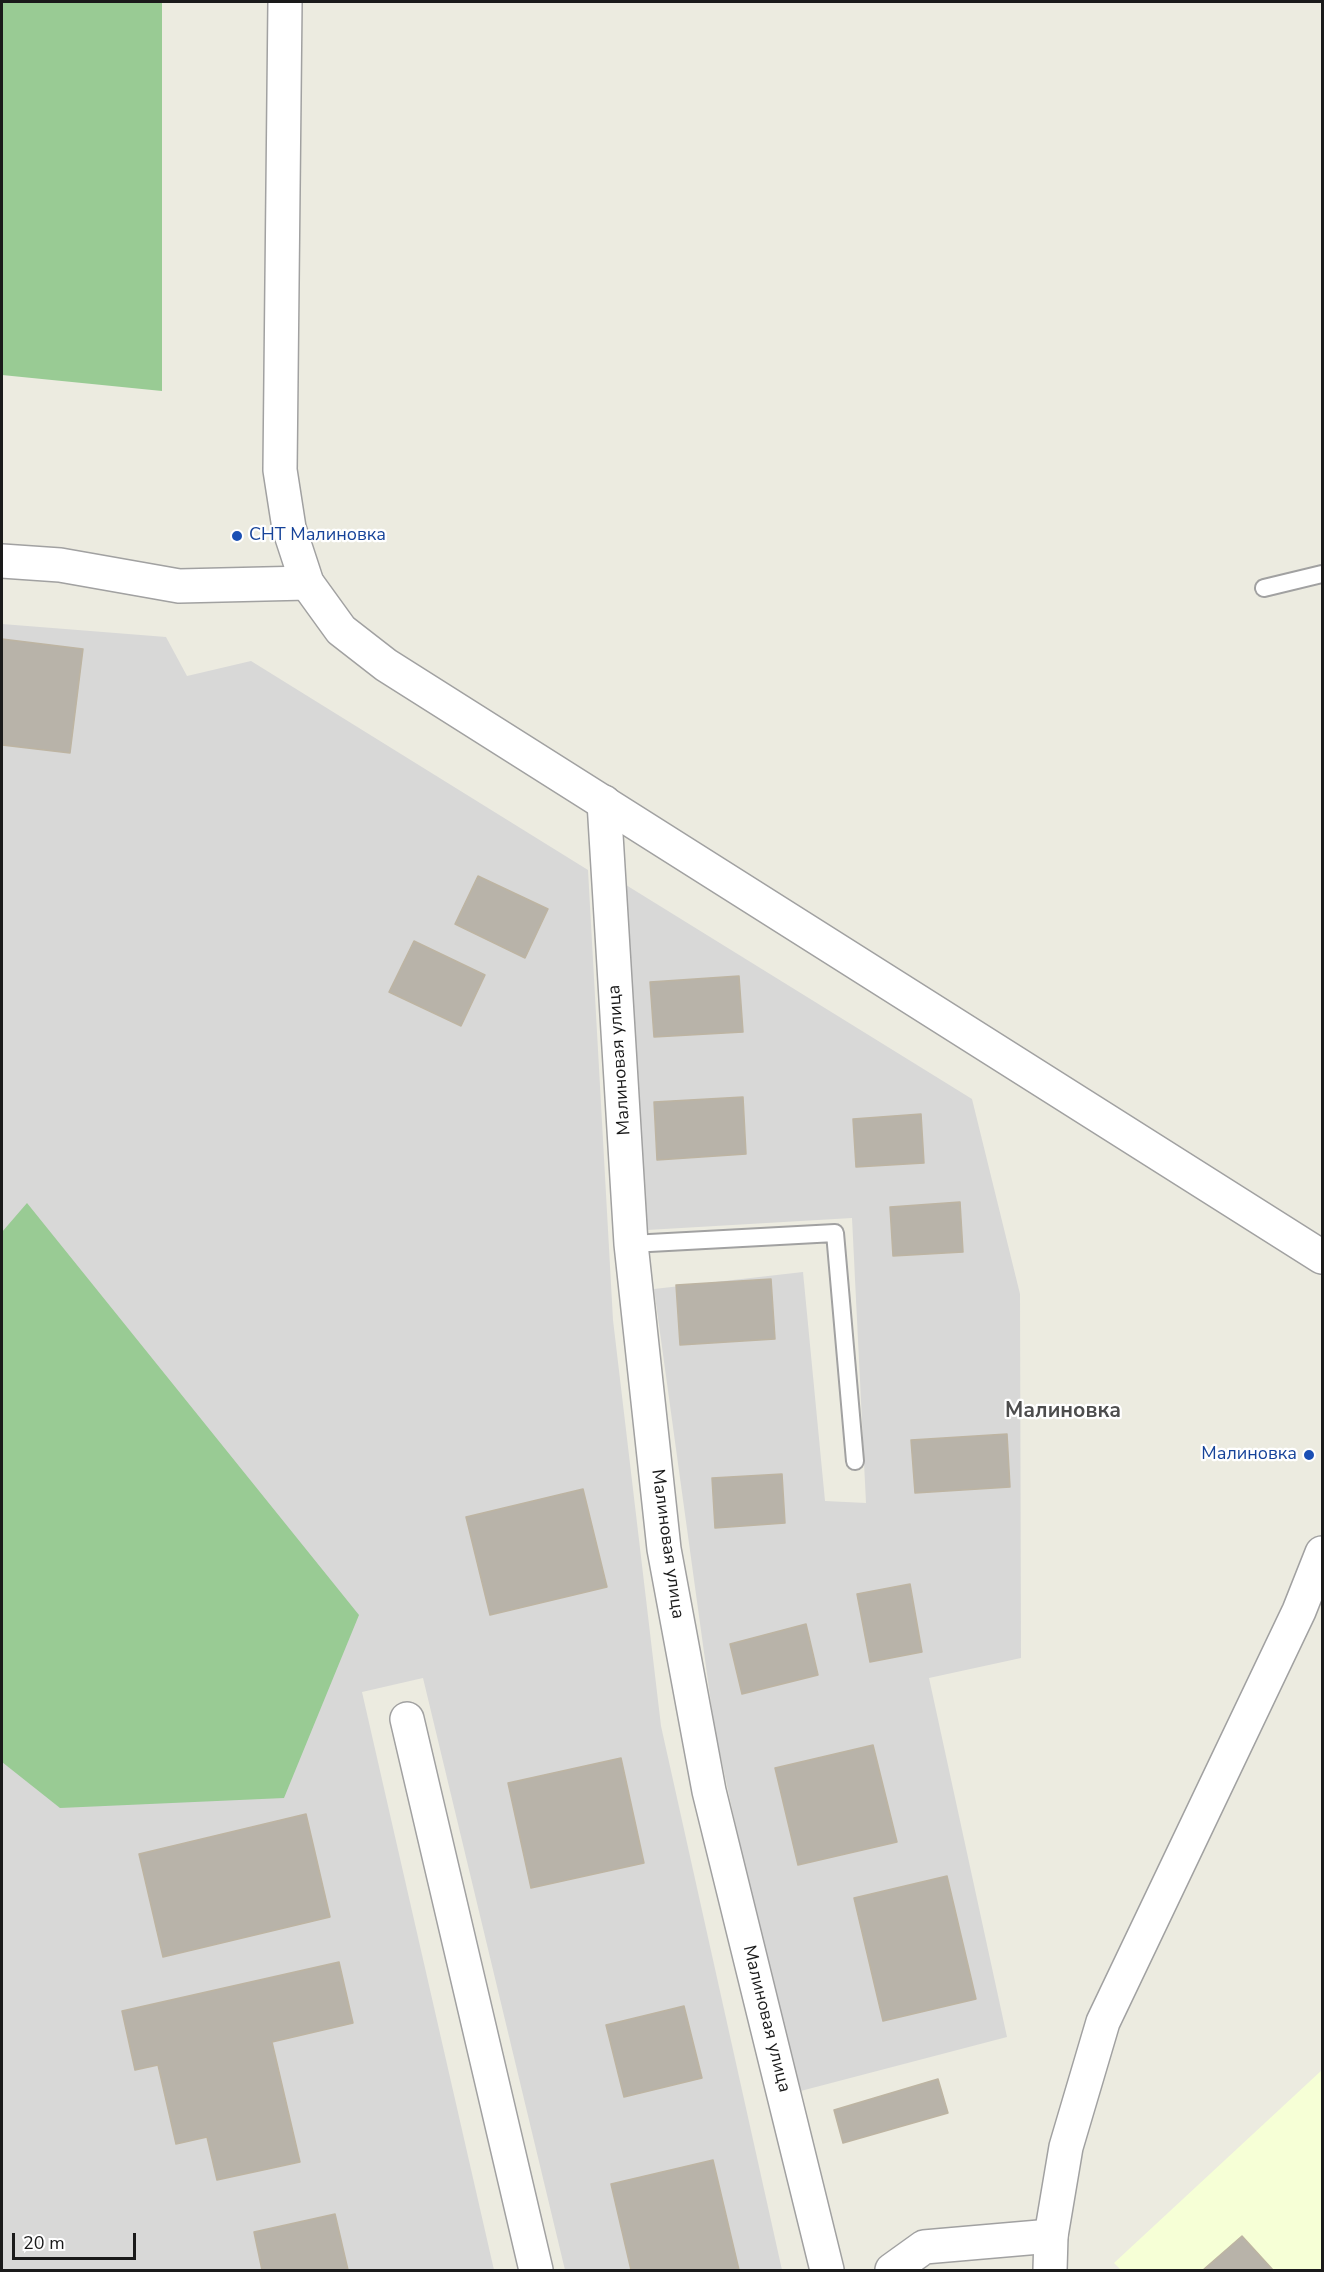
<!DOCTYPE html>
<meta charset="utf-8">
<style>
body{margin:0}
#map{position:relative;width:1324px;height:2272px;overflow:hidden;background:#ecebe0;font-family:"Nunito Sans",sans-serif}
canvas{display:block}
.frame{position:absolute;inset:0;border:3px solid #1a1a1a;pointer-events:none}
.scale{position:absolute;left:12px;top:2233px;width:124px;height:27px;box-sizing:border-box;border:3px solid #1a1a1a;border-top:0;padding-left:8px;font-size:18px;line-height:21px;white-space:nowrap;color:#1a1a1a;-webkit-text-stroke:4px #fff;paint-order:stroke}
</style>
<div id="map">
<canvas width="1324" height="2272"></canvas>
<div class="frame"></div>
<div class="scale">20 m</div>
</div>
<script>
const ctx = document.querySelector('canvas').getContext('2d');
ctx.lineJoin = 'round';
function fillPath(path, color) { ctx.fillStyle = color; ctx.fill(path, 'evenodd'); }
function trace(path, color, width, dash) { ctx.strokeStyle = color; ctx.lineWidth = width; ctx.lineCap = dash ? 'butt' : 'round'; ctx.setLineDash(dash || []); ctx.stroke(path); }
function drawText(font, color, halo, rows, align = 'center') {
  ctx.font = font + ' "Nunito Sans",sans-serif'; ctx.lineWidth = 4.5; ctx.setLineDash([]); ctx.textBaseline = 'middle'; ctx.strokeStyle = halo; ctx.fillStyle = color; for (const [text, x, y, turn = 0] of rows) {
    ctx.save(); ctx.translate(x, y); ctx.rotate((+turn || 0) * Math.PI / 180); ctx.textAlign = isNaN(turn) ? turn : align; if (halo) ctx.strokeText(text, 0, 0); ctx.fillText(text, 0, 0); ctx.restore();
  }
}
const residential = new Path2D(`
 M2,624l164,13 21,39 64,-15 337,209 25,450 48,406 121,544h-217l-142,-592 -61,14 132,578h-492z
 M626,885l346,214 48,195 1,364 -92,20 78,359 -214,56 -79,-368 -60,-436 149,-17 22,229 41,2 -14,-285 -205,12z`);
const education = new Path2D(`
 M1322,2070v200h-201l-7,-7z`);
const forest = new Path2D(`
 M2,2h160v389l-160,-16z
 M27,1203l332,412 -75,183 -224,10 -58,-46v-530z`);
const building = new Path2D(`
 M2,639l81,10 -13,104 -68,-8z
 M478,876l70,33 -23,49 -70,-34z
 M414,941l71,34 -24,51 -72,-34z
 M739,976l4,56 -89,5 -4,-55z
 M743,1097l3,57 -89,6 -3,-58z
 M921,1114l3,49 -68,4 -3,-48z
 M960,1202l3,50 -70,4 -3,-49z
 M771,1279l4,60 -95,6 -4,-60z
 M1007,1434l3,53 -95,6 -4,-53z
 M782,1474l3,49 -70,5 -3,-50z
 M583,1489l24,98 -117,28 -24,-98z
 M910,1584l12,68 -52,10 -13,-68z
 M806,1624l12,51 -76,19 -12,-50z
 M873,1745l24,97 -99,23 -23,-97z
 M621,1758l23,105 -113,25 -23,-105z
 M306,1814l24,103 -167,40 -24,-103z
 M947,1876l29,123 -93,22 -29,-123z
 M339,1962l14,61 -81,19 28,120 -83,18 -10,-43 -31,7 -18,-79 -23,5 -13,-59z
 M684,2006l18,72 -78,19 -18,-72z
 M938,2079l10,34 -105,30 -9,-33z
 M713,2160l26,110h-108l-20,-86z
 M335,2214l13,56h-86l-8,-38z
 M1242,2236l31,34h-70z`);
const service = new Path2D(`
 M1264,588l58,-14
 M631,1244l204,-11 20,228`);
const minor = new Path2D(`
 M2,561l58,4 119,21 128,-3
 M604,802l27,442 33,305 45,242 118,479
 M407,1719l129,551
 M892,2270l32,-23 127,-11`);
const tertiary = new Path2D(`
 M285,2l-5,468 9,58 18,55 34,47 45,35 936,592
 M1050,2270l1,-34 15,-89 37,-125 196,-411 23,-58`);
const markers = [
 [237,536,6,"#1a4fb4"],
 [1309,1455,6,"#1a4fb4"]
];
const transitNames = [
 ["СНТ Малиновка",249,536],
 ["Малиновка",1297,1455,"right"]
];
const streetNames = [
 ["Малиновая улица",620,1060,-94],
 ["Малиновая улица",667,1544,82],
 ["Малиновая улица",766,2019,76]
];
const quarterNames = [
 ["Малиновка",1063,1412]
];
fillPath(residential, '#d8d8d7');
fillPath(education, '#f6ffd6');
fillPath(forest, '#99cb94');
fillPath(building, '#b8b3a9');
trace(building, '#bdb4a2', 1.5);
trace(service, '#a1a1a1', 20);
trace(minor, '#a1a1a1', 36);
trace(tertiary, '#a1a1a1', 36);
trace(service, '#fff', 16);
trace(minor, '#fff', 33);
trace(tertiary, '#fff', 33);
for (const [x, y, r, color] of markers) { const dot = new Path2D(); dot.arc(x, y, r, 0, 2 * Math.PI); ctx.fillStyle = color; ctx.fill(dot); trace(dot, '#fff', 2); }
drawText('18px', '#164399', '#fff', transitNames, 'left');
drawText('18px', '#1a1a1a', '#fff', streetNames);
drawText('bold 21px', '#4d4d4d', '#fff', quarterNames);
</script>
